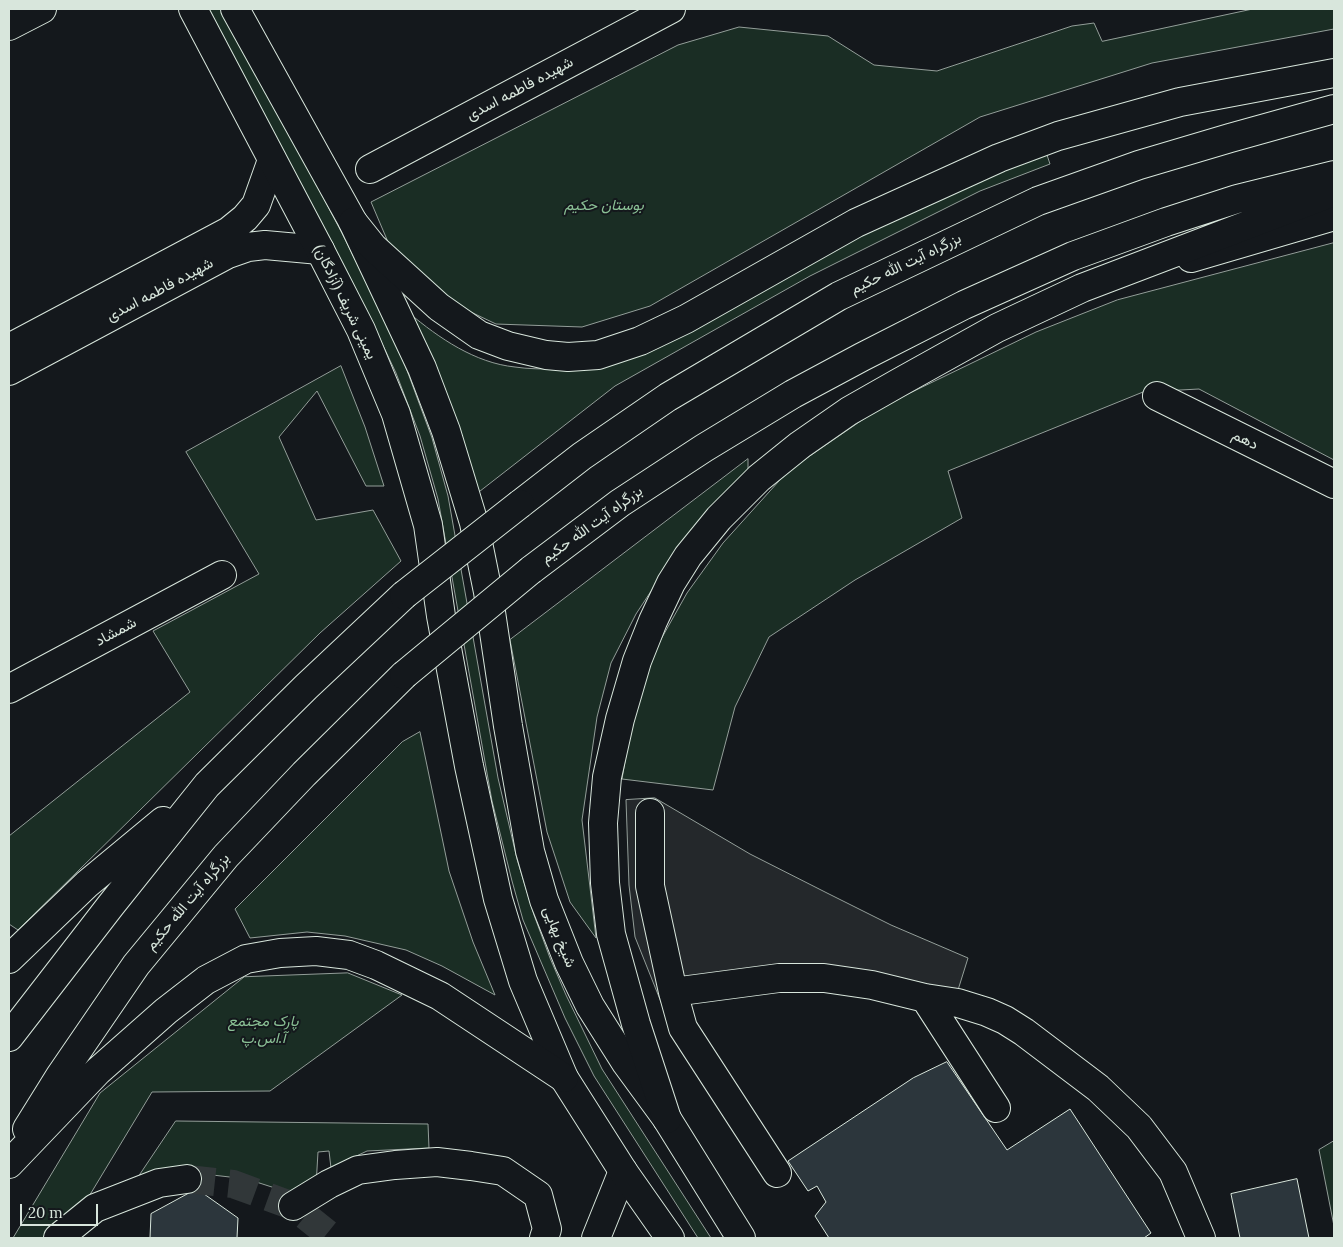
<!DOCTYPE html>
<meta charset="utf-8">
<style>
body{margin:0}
#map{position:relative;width:1343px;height:1247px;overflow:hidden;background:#14181c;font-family:Lora,serif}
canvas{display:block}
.frame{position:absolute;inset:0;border:10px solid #d8e6dc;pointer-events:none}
.scale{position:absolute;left:20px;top:1204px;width:78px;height:22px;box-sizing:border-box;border:2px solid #d8e6dc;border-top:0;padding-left:6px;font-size:15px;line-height:18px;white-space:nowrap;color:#d8e6dc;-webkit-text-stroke:4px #14181c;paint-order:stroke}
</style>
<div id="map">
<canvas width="1343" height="1247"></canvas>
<div class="frame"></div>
<div class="scale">20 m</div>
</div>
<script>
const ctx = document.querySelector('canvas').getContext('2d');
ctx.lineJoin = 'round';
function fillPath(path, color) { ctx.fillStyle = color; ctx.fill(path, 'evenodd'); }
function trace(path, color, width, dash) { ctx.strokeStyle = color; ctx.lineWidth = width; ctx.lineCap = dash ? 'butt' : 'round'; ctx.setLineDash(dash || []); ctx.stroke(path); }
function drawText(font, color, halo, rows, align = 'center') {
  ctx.font = font + ' Lora,Vazirmatn,serif'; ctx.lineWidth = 4; ctx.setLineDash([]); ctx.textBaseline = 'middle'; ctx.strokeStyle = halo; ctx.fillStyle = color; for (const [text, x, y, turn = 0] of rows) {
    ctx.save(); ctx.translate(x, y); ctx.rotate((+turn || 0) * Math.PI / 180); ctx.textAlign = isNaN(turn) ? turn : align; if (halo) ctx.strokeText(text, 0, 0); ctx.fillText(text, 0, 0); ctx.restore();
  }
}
const green = new Path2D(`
 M207,9h18l121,232 38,78 21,46 27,73 16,58 50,282 19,81 17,56 16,43 16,37 36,74 109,169h-13l-104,-162 -29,-58 -42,-98 -11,-39 -20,-80 -54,-302 -18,-63 -24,-63 -26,-55z
 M1253,9h81v20l-182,34 -172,54 -330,189 -68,21 -86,-3 -63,-30 -42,-45 -20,-47 307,-157 61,-18 89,9 46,29 63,6 135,-45 22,-3 8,18z
 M1045,149l5,15 -70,27 -170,85 -195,110 -140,109 -66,-182c30,25 66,50 106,54 13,2 27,2 40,2z
 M1334,243v217l-135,-71 -56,3 -195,79 14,47 -107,62 -86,57 -34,70 -22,83 -91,-11 10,-59 19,-63 36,-64 36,-50 65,-72 93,-64 155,-75 81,-32z
 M341,366l24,61 19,59h-18l-49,-95 -38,46 37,83 57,-10 28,51 -81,72 -302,297 -9,-6v-88l181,-144 -37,-61 106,-57 -73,-122z
 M748,459v13l-66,72 -46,70 -25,49 -14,54 -15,103 14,118 -26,-36 -23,-70 -37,-192z
 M420,732l29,139 24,71 22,53 -53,-29 -36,-16 -61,-14 -38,-4 -57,6 -15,-29 167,-167z
 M348,973l54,22 -132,96 -118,1 -61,101 -45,45h-33l87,-145 144,-116z
 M176,1121l252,3 1,24 -62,3 -36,17 -2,-17 -11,1 -2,34 -22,13 -16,-10 -31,-10 -52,-6 -60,9z
 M1334,1141v85l-15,-76z`);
const parking = new Path2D(`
 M655,798l95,56 77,39 64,32 77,33 -10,32 -178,-24 -115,46 -30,-75 -6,-52 -3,-85z`);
const building = new Path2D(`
 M947,1062l60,88 63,-41 81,124 -7,5h-315l-14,-22 11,-14 -9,-16 -9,5 -20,-30 125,-83z
 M1297,1179l12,59h-69l-9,-44z
 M197,1189l41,29 -1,20h-87l1,-24z`);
const minorTunnel = new Path2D(`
 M187,1179l46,5 60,22 40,32`);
const minor = new Path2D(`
 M9,26l33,-17
 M370,169l301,-160
 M1191,258l143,-42
 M9,348l220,-117 16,-13 11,-13 16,-45
 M9,371l219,-117 20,-7 17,-2 55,5
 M1157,396l177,88
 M9,689l213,-114
 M650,813v73l23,106 106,-14h45l48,7 53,13 33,5 29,9 18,8 19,12 74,56 41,39 34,45 28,66
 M673,992l10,36 94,145
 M925,998l71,110
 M293,1206l36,-22 29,-14 37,-5 42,-3 34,4 32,5 35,24 9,34 -3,9
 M58,1238l37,-30 64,-25 28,-4
 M596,1238l27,-67`);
const major = new Path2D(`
 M193,9l127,241 41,80 35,84 32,111 13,91 28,150 29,133 25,82 41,97 59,93 47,67
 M235,9l118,213 69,146 24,63 28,92 14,69 20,134 22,125 14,49 25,63 21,43 36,57 41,56 74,119`);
const highway = new Path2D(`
 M353,222l20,25 66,60 40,28 29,11 38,9 22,2 30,-2 42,-14 46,-22 170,-96 143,-65 59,-22 122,-34 154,-29
 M520,504l62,-48 86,-59 171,-101 199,-95 101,-36 91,-27 104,-29
 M531,570l89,-67 84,-55 89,-54 69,-37 102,-52 109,-49 93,-34 71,-23 97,-24
 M9,959l78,-75 76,-63
 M9,1037l102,-132 96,-120 99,-98 98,-92
 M667,1119l-31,-95 -25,-90 -6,-51 -2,-60 4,-46 13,-58 17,-58 16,-40 18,-38 17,-27 31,-38 40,-40 41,-33 49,-34 51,-29 97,-54 85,-40 252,-96
 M27,1129l33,-53 76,-111 90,-109 78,-82 100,-99
 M9,1164l89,-93 68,-60 40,-31 40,-21 34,-6 36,-2 33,4 27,10 64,31 124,82`);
const highwayBridge = new Path2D(`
 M404,595l116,-91
 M404,675l127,-105`);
const streetNames = [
 ["شهیده فاطمه اسدی",520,89,-28],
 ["بزرگراه آیت الله حکیم",906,264,-26],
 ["شهیده فاطمه اسدی",160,290,-28],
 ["یمینی شریف (آزادگان)",345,302,64],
 ["دهم",1245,440,26],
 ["بزرگراه آیت الله حکیم",592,525,-36],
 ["شمشاد",116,632,-28],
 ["بزرگراه آیت الله حکیم",188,902,-50],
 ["شیخ بهایی",559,937,68]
];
const parkNames = [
 ["بوستان حکیم",604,206],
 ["پارک مجتمع",263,1022],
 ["آ.اس.پ",263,1039]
];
fillPath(green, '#1a2d24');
trace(green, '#939e99', 1);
fillPath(parking, '#24282b');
trace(parking, '#939e99', 1);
fillPath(building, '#2c363c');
trace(building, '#d8e6dc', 1);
trace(minorTunnel, '#313739', 28, [28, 14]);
trace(minor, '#d8e6dc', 30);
trace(major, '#d8e6dc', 30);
trace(highway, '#d8e6dc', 30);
trace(minor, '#14181c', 28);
trace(major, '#14181c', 28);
trace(highway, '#14181c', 28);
trace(highwayBridge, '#d8e6dc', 30, []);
trace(highwayBridge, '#14181c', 28);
drawText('15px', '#d8e6dc', '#14181c', streetNames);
drawText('italic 15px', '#8ac095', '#14181c', parkNames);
</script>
